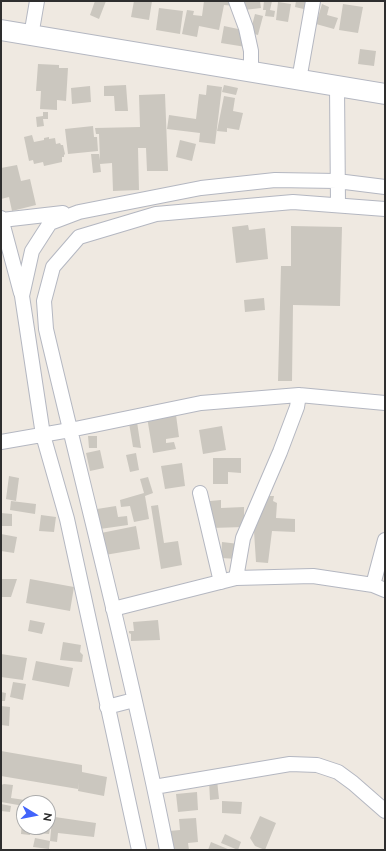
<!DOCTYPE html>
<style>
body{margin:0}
#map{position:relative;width:386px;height:851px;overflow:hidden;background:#efe9e1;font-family:Raleway,sans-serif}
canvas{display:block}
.frame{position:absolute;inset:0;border:2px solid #2e2e2e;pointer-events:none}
.north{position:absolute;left:16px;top:795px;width:40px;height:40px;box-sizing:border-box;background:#fff;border:1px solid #ababab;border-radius:50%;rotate:100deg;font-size:11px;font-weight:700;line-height:16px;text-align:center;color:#2e2e2e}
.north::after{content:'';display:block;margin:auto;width:14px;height:18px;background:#4264fb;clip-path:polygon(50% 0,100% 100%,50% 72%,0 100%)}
</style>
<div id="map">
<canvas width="386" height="851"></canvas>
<div class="frame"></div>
<div class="north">N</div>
</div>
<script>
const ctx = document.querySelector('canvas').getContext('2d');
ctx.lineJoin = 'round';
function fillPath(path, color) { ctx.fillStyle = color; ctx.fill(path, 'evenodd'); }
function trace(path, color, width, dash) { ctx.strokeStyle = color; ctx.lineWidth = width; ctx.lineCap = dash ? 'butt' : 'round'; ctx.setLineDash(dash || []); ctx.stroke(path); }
const building = new Path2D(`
 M95,1h11l-7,18 -9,-4z
 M134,1h18l-3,19 -18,-3z
 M204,1h31l1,5 -12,-1 -5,25 -20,-4 -2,11 -15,-3 5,-24 7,1 -1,4 9,1z
 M243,1h17l1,7 -17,2z
 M264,1h8l-2,9 5,1 -1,6 -9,-1 1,-6h-3z
 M296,1h13l-1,9 -13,-3z
 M278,2l13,2 -3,18 -12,-2z
 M322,4l7,3 -2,8 11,3 -4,11 -18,-5z
 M343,4l20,3 -5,26 -19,-3z
 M159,8l24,3 -3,23 -24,-4z
 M255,14l8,2 -5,19 -8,-2z
 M224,26l19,4 3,17 -25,-4z
 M360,49l16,2 -2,15 -16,-2z
 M38,64l21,1v3h9l-2,33 -9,-1v10l-17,-1 1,-18h-5z
 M126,85l2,26h-13l-1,-15h-10v-10z
 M207,85l15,2 -7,57 -16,-2 1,-9 -33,-4 2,-14 27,4 3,-25 7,1z
 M224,85l14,3 -2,7 -14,-3z
 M90,86l1,16 -19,2 -1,-16z
 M165,94l3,77h-21l-1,-23h-8l1,42 -26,1 -1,-28 -12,1 1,8 -8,1 -2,-19h8l1,6 -1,-26h-3l-1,-6 45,-1 -1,-32z
 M224,96l11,2 -2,13 10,2 -4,17 -12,-2v4l-10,-1z
 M43,112h5v7h-5l1,7 -7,1 -1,-10 7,-1z
 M93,126l1,11h3l1,14 -30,3 -3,-25z
 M32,135l2,7 10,-2v-2l5,-1v2l6,-1 1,6 4,-1 1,2h2l2,9 -1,1v2h-2v5l-18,4 -1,-4 -9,2 -1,-4 -4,1 -5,-24z
 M180,140l16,4 -4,17 -16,-4z
 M17,165l4,16 9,-2 6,26 -24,6 -3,-14 -8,2v-31z
 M248,225l1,5 16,-2 3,31 -32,4 -4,-36z
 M291,226l51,1 -2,79 -47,-1 -1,76h-14l3,-115h10z
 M264,298l1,12 -20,2 -1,-12z
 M176,415l3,22 -13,2v4l8,-1 2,7 -23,4 -6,-36 11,2z
 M137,422l4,26 -8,-1 -4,-24z
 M222,426l4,24 -23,4 -4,-24z
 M88,436h9v12h-8z
 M100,450l4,18 -14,3 -4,-18z
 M136,453l3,17 -9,2 -4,-17z
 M213,458h28v15l-13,-1v12h-15z
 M182,463l3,23 -20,3 -4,-23z
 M9,476l10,2 -3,23 -10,-2z
 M148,477l5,16 -8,3 4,23 -15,3 -4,-16 -9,1 -1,-7 24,-7 -4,-14z
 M269,496h5l-1,5 4,2 -1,15 19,1v13l-23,-1 -4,32 -12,-1 -2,-31z
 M221,500v8l23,-1v20l-33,1 -1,-27z
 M11,501l25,3 -1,10 -25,-4z
 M158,505l6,38 14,-2 4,24 -21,4 -10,-63z
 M116,506l2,11 9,-1 1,9 -28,4 -3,-20z
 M1,513l11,1v12h-11z
 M41,515l15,2 -2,15 -15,-1z
 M136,526l4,23 -35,6 -4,-22z
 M1,534l16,3 -3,16 -13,-2z
 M222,542l17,2 -1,15 -17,-1z
 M1,579h16l-6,18h-10z
 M30,579l44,8 -4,24 -44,-8z
 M30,620l15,3 -3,11 -14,-3z
 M158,620l2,20 -29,1v-7l-2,-1v-2h5l-1,-9z
 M63,642l18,3 -1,7 3,3 -1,7 -22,-2z
 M1,654l26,4 -4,22 -22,-3z
 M36,661l37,7 -4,19 -37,-7z
 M13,682l13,2 -3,16 -13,-3z
 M1,692l5,1 -1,8h-4z
 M1,706l9,1 -1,19 -8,-1z
 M1,751l81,14v7l25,5 -3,19 -26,-5 1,-9 -1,7 -77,-13z
 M217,780l2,19 -9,1 -1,-19z
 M4,784l9,1 -2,13 14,2 -1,6 -23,-4v-17z
 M197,792l1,18 -20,2 -2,-18z
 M222,801l20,1 -1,12 -19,-1z
 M1,804l10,2 -1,6 -9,-1z
 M48,816l48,7 -2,14 -36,-4 -1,9 -7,-1 2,-22 -3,15 -12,-1 1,-6h10z
 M260,816l16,7 -11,27 -10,-4 -5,-8z
 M196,818l2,24 -10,1 1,7h-18l-2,-19 11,-1 -1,-11z
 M22,822h2v5h7l-1,8 -9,-1z
 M225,834l16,8 -3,8 -17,-7z
 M35,838l15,3 -1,8 -16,-2z
 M211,842l19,8h-22z`);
const street = new Path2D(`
 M236,1l10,27 5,23v21
 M31,36l6,-35
 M299,80l14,-79
 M337,86l1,119
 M1,218l20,75
 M2,220l61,-7
 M1,442l69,-12 131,-27 98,-8 86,8
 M200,493l21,89
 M236,578l7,-40 37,-86 17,-45 2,-12
 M373,585l12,-45
 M113,609l123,-31 77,-2 60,9 12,5
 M107,707l27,-7
 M154,787l136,-23 27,1 21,7 15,11 32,28
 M139,850l-72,-331 -24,-84 -21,-139 10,-45 18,-28 29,-11 122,-24 74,-8 62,1 48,6
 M167,850c-35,-175 -80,-347 -121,-521l-2,-28 9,-34 26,-30 77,-23 137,-12 92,7`);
const secondary = new Path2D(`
 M1,30l384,64`);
fillPath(building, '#cbc7bf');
trace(street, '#b4b7c1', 16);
trace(secondary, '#b4b7c1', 22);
trace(street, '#fff', 14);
trace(secondary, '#fff', 20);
</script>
